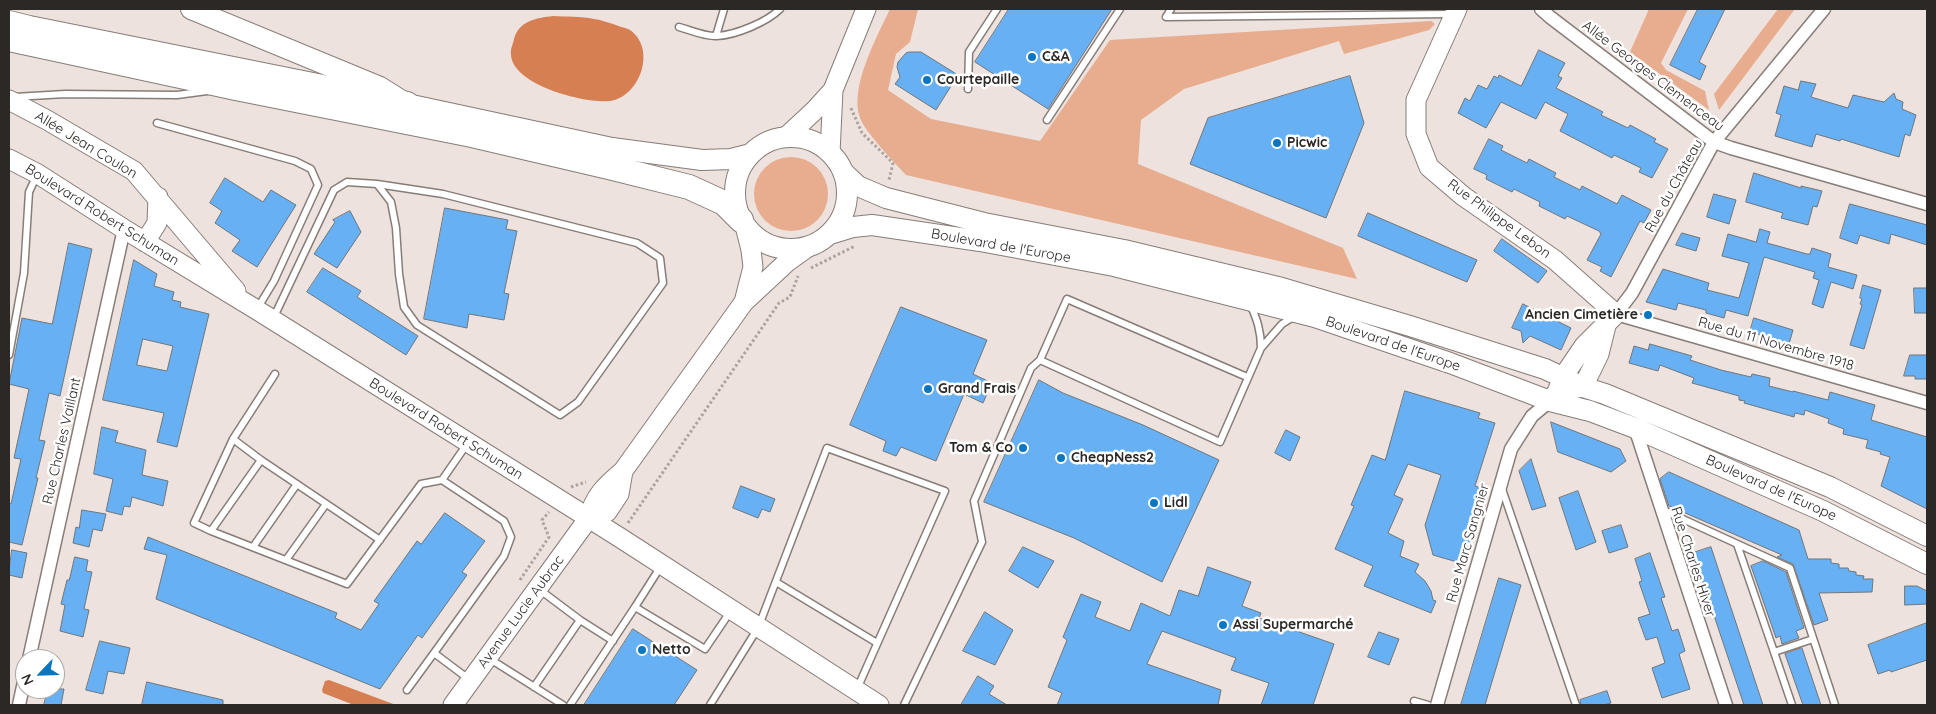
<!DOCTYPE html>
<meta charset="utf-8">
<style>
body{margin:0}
#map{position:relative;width:1936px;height:714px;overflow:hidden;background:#ede2dd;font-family:Quicksand,sans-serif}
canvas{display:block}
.frame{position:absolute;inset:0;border:10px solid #2c2826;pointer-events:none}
.north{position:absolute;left:15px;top:649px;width:50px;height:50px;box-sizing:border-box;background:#fff;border:1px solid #aba9a8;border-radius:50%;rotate:246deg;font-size:14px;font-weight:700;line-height:20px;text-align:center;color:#2c2826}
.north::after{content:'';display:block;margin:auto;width:18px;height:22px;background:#0976c1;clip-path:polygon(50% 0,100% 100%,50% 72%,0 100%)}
</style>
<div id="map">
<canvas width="1936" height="714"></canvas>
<div class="frame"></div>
<div class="north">N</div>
</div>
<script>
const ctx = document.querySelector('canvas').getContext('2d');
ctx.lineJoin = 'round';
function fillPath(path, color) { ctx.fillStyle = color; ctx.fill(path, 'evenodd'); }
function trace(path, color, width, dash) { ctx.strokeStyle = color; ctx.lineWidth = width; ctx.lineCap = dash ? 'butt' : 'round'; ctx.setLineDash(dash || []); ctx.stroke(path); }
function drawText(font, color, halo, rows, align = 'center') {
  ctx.font = font + ' Quicksand,sans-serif'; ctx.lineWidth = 5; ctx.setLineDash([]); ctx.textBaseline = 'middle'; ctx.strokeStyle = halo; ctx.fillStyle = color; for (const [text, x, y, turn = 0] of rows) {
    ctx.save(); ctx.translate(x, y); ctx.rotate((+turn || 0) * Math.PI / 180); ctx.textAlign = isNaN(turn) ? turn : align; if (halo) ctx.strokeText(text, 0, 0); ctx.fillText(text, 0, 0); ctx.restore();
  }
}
const green = new Path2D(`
 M890,9h28l-8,33 -14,12 -8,36 43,29 109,22 70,-101 321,-19 4,3 -6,6 -85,24 -5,-13 -155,48 -43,31 -3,44 205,84 14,31 -451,-104c-11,-12 -41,-43 -46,-57 -11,-31 17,-81 30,-109z
 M1649,9h39l-27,54 5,7 39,21 4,19 -79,-58z
 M1778,9h17l-76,101 -5,-16z
 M754 194a37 37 0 1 1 74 0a37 37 0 1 1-74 0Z`);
const water = new Path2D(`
 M553,16c13,1 28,0 41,3 8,1 15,4 22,6 4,2 11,3 14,5 27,19 10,67 -20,71 -24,3 -99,-16 -99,-47 -1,-4 2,-10 3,-15 5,-18 22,-21 39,-23z
 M329,680l67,25h-42l-31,-12 -1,-3 3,-9z`);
const building = new Path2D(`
 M1009,9h103l-64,100 -73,-47z
 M1698,9h27l-26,53 7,4 -6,14 -30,-15z
 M1539,50l26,13 -7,13 4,2 -6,10 47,24 -2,3 27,13 2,-3 26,14 -2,3 14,7 -16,29 -13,-6 2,-4 -27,-13 -2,3 -52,-27 8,-17 -23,-12 -9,17 -35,-17 -15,26 -28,-15 7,-15 5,3 8,-16 9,4 7,-13 4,2 1,-3 22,11z
 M910,52h11l37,23 -22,35 -41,-26 5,-7 -3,-10 1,-5 8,-9z
 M1350,76l14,47 -38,95 -136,-54 18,-46z
 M1801,81l15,3 -5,13 37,11 5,-13 31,7 10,-9 2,6 7,3 -1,7 14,6 -6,21 -5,-2 -6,23 -58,-18 -1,2 -24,-7 -4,13 -37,-11 6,-21 -5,-2 8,-27 14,4z
 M1489,139l14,7 -2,4 26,13 2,-4 27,14 -2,4 26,13 2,-4 35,18 5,-9 29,15 -7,13 -4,-2 -29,56 -11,-6 2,-4 -15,-7 14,-26 -2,-3 -32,-15 -2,3 -26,-13 1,-4 -26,-13 -2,3 -26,-13 1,-4 -13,-6z
 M1754,173l47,15v-2l21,5 -5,16 -4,-1 -5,19 -27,-7 2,-5 -37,-11z
 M225,178l38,24 8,-12 25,15 -39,62 -25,-16 8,-11 -25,-17 7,-12 -12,-8z
 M1714,194l22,6 -7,24 -22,-7z
 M1850,204l77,21v20l-36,-11 -2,10 -29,-9 -3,9 -17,-6z
 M445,208l63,12 -2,9 11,2 -13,62 5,1 -5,26 -35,-6 -2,14 -43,-9z
 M350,211l11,21 -24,36 -23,-14 21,-32 -2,-2z
 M1368,213l109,47 -10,22 -109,-46z
 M1760,229l10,3 -3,11 40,11h3l2,-6 19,6 -3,13 29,8 -4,14 -22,-7 -8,26 -11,-4 7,-24 -6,-2 2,-6 -51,-15 -16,59 -22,-6 -2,8 -18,-5v-3l-28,-7 -2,7 -30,-8 17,-33 46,14 -2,7 32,8 10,-35 -27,-7 6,-22 28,8z
 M1682,233l18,5 -4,13 -20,-6z
 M1502,239l45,32 -9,12 -44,-32z
 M69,243l23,6 -32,147 -11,-3 -10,47 6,1 -9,37h2l-16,67 -13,-3v-39l2,1 10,-45 -7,-1 15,-69 -20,-5 13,-66 30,6z
 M134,260l23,14 -3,12 20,6 -2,8 9,2 -1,5 29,7 -32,133 -20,-5 7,-29 -61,-13zM143,339l30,7 -6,25 -30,-6z
 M323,268l38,23 -4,6 61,39 -12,19 -99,-63z
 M1863,285l18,5 -17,59 -14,-4 12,-40 -2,-1 2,-5 -2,-1z
 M1914,288h13v25h-12z
 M1523,304l48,24 -10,22 -31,-14 -7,7 -2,-12 -9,-3z
 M901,307l86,33 -14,34 19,9 -9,20 -19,-9 -28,67 -35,-14 -5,9 -13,-5 3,-10 -36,-16z
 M1754,318l39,12 -4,14 -8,-3 -1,4 -14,-3 1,-5 -17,-5z
 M1650,344l42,12 -2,4 31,10 30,7 1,-3 18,4 -1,8 24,6v-1l35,9 2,-8 45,13 -4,15 56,17v72l-46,-23 9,-29 -10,-3 1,-2 -15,-4 2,-8 -25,-6 1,-5 -16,-6 1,-4 -24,-9 -1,5 -9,-2 -1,4 -50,-14 1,-2 -6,-1v-4l-47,-13 2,-5 -34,-13 -2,6 -29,-8 5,-17 14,4z
 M1910,355h17v24h-12v-3h-11z
 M1039,380l24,13 80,32 76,35 -57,122 -88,-44 -90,-36z
 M1405,391l75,22 -2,5 17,5 -20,63 12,4 -23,74 -31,-9 -8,-30 16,-50 -33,-11 -14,31 9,4 -15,34 16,8 -4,15 19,8 -4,8 10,9 6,10 2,9 3,1 -5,12 -67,-27 9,-20 -38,-17 19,-43 -3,-1 21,-50 13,5z
 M1551,422l69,27 6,12 -15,11 -53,-20z
 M102,427l16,4 -3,11 31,8 -4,25 26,6 -5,25 -31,-9 -2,10 -6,-1 -2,9 -16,-4 7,-32 -19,-5z
 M1286,430l14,7 -10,24 -15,-8z
 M1531,459l15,47 -14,4 -13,-39z
 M1669,472l130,58 9,29h23v4l8,1v4h9l1,3 7,1v3l8,1 -1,3h10l-1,13 -53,1 9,27 -14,5 -21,-61 -16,-7 5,-2 -113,-49 -9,-27z
 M741,486l34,13 -5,13 -8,-3 -4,9 -25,-10z
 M1578,491l18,51 -20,8 -17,-52z
 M82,510l24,4 -4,17 -9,-2 -4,18 -16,-4 3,-16 3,1z
 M445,513l40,28 -23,31 5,3 -45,63 -4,-3 -38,54 -224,-90 11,-44 -23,-6 4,-12 189,76 -2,5 26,12 18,-26 -5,-3 43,-60 4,3z
 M1621,525l7,22 -19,6 -7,-22z
 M1023,547l31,14 -16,27 -29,-17z
 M1711,547l52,158h-19l-51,-152z
 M12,550l15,3 -5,25 -13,-3z
 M1650,553l15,44 -4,1 11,33 6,-2 7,22 -6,3 11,35 -28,9 -10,-30 13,-5 -8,-26 -11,3 -8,-22 12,-4 -11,-32 3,-1 -7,-22z
 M75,557l13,3 -2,11 6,1 -8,37 5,1 -6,27 -23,-6 5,-26 -4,-1 6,-24h2z
 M1763,561l23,11 18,56 -8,3 3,7 -17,6 -2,-8 -4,2 -25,-72z
 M1208,567l43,15 -9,24 19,7 -2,5 75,26 -21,61h-52l8,-22 -38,-13 5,-12 -74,-27 -15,33 74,26 -3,15h-161l5,-12 -14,-6 19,-47 -4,-3 18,-43 20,8 -6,15 35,14 11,-28 29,13 9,-26 19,6z
 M1499,578l22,7 -36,120h-24z
 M1905,586h12l10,5v13l-22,1z
 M985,612l28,18 -18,35 -32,-14z
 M1927,623v37l-36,12 -1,-2 -12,4 -10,-29z
 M633,629l64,41 -23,35h-90z
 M1379,632l20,7 -10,26 -21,-8z
 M100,641l30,7 -6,26 -16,-3 -5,23 -17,-4z
 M1802,648l19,57h-18l-18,-51z
 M978,676l16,10 -5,8 18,11h-46z
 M147,682l76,18v5h-81z
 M48,689h16l-3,16h-17z
 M1607,691l4,12 -8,2h-22l-1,-5z`);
const path = new Path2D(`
 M851,108l11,25 31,30 -4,17
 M811,268l44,-22
 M571,487l15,-5
 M628,523l151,-220 11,-6 8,-21
 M520,580l29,-43 -7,-17 7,-8`);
const lane = new Path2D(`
 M1171,9l-5,8 286,-3
 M679,27c11,3 27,10 38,9 19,-1 50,-14 63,-27
 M716,36l8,-27
 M968,89l1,-37 28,-43
 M15,97l50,-3 112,1 30,-4
 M1047,120l73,-111
 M157,123l138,38 16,8 7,16 -44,96 -17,28
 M1250,304c7,15 11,27 11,44l21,-24 13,-8
 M273,319l61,-129 13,-8 30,2 14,18 5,26 3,46 5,33 13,18 143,90 18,-13 85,-119 -3,-25 -23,-15 -194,-49 -66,-10
 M9,355l15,-82 5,-81 8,-17
 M275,374l-42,65 28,21 -50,71 136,53 74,-100 21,-4 62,41 7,16 -7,19 -70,97
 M1247,377l-180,-78 -27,61 180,82 41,-94
 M261,460l119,80
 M442,480l25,-36
 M1502,489l74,216
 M1663,510l127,58 45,137
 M211,531l-17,-8 39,-84
 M1737,544l37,108 39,-13
 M253,547l44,-63
 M286,560l40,-56
 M776,582l101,61
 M540,590l40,30 33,21
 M635,607l26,-41
 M1774,652l18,53
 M490,659l73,46
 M534,687l46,-67
 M407,690l27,-37 36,27
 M1414,701l14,4
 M570,705l65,-98 70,42 25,-37
 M710,705l48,-77 69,-180 118,43 -88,198
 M904,705l78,-163 -8,-41 57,-133 9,-8`);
const street = new Path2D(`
 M1541,9l9,8 164,125 17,6 196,56
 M1824,9l-110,133 -82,151 -16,21 311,89
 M1635,428l91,277
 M29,659l95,-430
 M19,705l6,-28
 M1437,705l74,-256 21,-33 18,-15`);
const secondary = new Path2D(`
 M1457,9l-41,91v34l13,33 34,29 92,64 61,54 -32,32 -21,31 -6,15 -7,9
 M9,100l38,20 87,51 102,120
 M786,137l28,-26 19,-21
 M830,153l3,-63 33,-81
 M9,159l29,15 86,55 133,81 362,227 260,168
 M145,242l12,-19 1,-26
 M744,302l9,-35 -2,-17 -6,-24
 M1568,390l15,-3 16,-33 7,-28
 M588,519l19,-7 12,-18 4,-23
 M453,705l135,-186c7,-23 16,-32 35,-48l121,-169 43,-40 21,-15`);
const primary = new Path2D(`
 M191,9l189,78 27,17 205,44 90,12 29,-1 20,-5
 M735 193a56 56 0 1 1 112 0a56 56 0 1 1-112 0Z
 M843,172l15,14 28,12 98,25 140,27 158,38 128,38 135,43 38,18 22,7 225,93 97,49
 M830,234l23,-7 19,-2 108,16 134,25 201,51 135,46 100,38 40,10 45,17 188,83 104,53`);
const highway = new Path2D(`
 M9,23l20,5 378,76
 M9,39l227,49 236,47 137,32 80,20 35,16 17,17`);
const markers = [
 [1032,57,5,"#0976c1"],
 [927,80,5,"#0976c1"],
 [1277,143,5,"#0976c1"],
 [1648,315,5,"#0976c1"],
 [928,389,5,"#0976c1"],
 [1023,448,5,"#0976c1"],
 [1061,458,5,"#0976c1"],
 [1154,503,5,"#0976c1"],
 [1223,625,5,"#0976c1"],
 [642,650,5,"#0976c1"]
];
const poiNames = [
 ["C&A",1042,57],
 ["Courtepaille",937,80],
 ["Picwic",1287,143],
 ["Ancien Cimetière",1638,315,"right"],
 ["Grand Frais",938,389],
 ["Tom & Co",1013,448,"right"],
 ["CheapNess2",1071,458],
 ["Lidl",1164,503],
 ["Assi Supermarché",1233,625],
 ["Netto",652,650]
];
const streetNames = [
 ["Allée Georges Clemenceau",1653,76,37],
 ["Allée Jean Coulon",86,145,31],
 ["Rue du Château",1674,186,-61],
 ["Boulevard Robert Schuman",102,215,32],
 ["Rue Philippe Lebon",1499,219,36],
 ["Boulevard de l'Europe",1001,246,10],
 ["Boulevard de l'Europe",1393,344,19],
 ["Rue du 11 Novembre 1918",1776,344,16],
 ["Boulevard Robert Schuman",446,429,32],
 ["Rue Charles Vaillant",62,441,-77],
 ["Boulevard de l'Europe",1771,488,24],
 ["Rue Marc Sangnier",1468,543,-74],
 ["Rue Charles Hiver",1693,562,72],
 ["Avenue Lucie Aubrac",521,612,-54]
];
fillPath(green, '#e8ac8f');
fillPath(water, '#d67f53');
fillPath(building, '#66b0f3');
trace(building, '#6f767d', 1);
trace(lane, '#877d78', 9);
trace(street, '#877d78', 15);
trace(secondary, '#877d78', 21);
trace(primary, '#877d78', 22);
trace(highway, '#877d78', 26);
trace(path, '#aca39f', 3, [2.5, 2.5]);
trace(lane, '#fff', 6);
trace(street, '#fff', 12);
trace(secondary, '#fff', 19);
trace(primary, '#fff', 20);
trace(highway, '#fff', 24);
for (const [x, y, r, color] of markers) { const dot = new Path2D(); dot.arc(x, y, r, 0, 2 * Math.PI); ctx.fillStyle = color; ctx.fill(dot); trace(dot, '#fff', 2); }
drawText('bold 14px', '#2c2826', '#fff', poiNames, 'left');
drawText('14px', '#2c2826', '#fff', streetNames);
</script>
